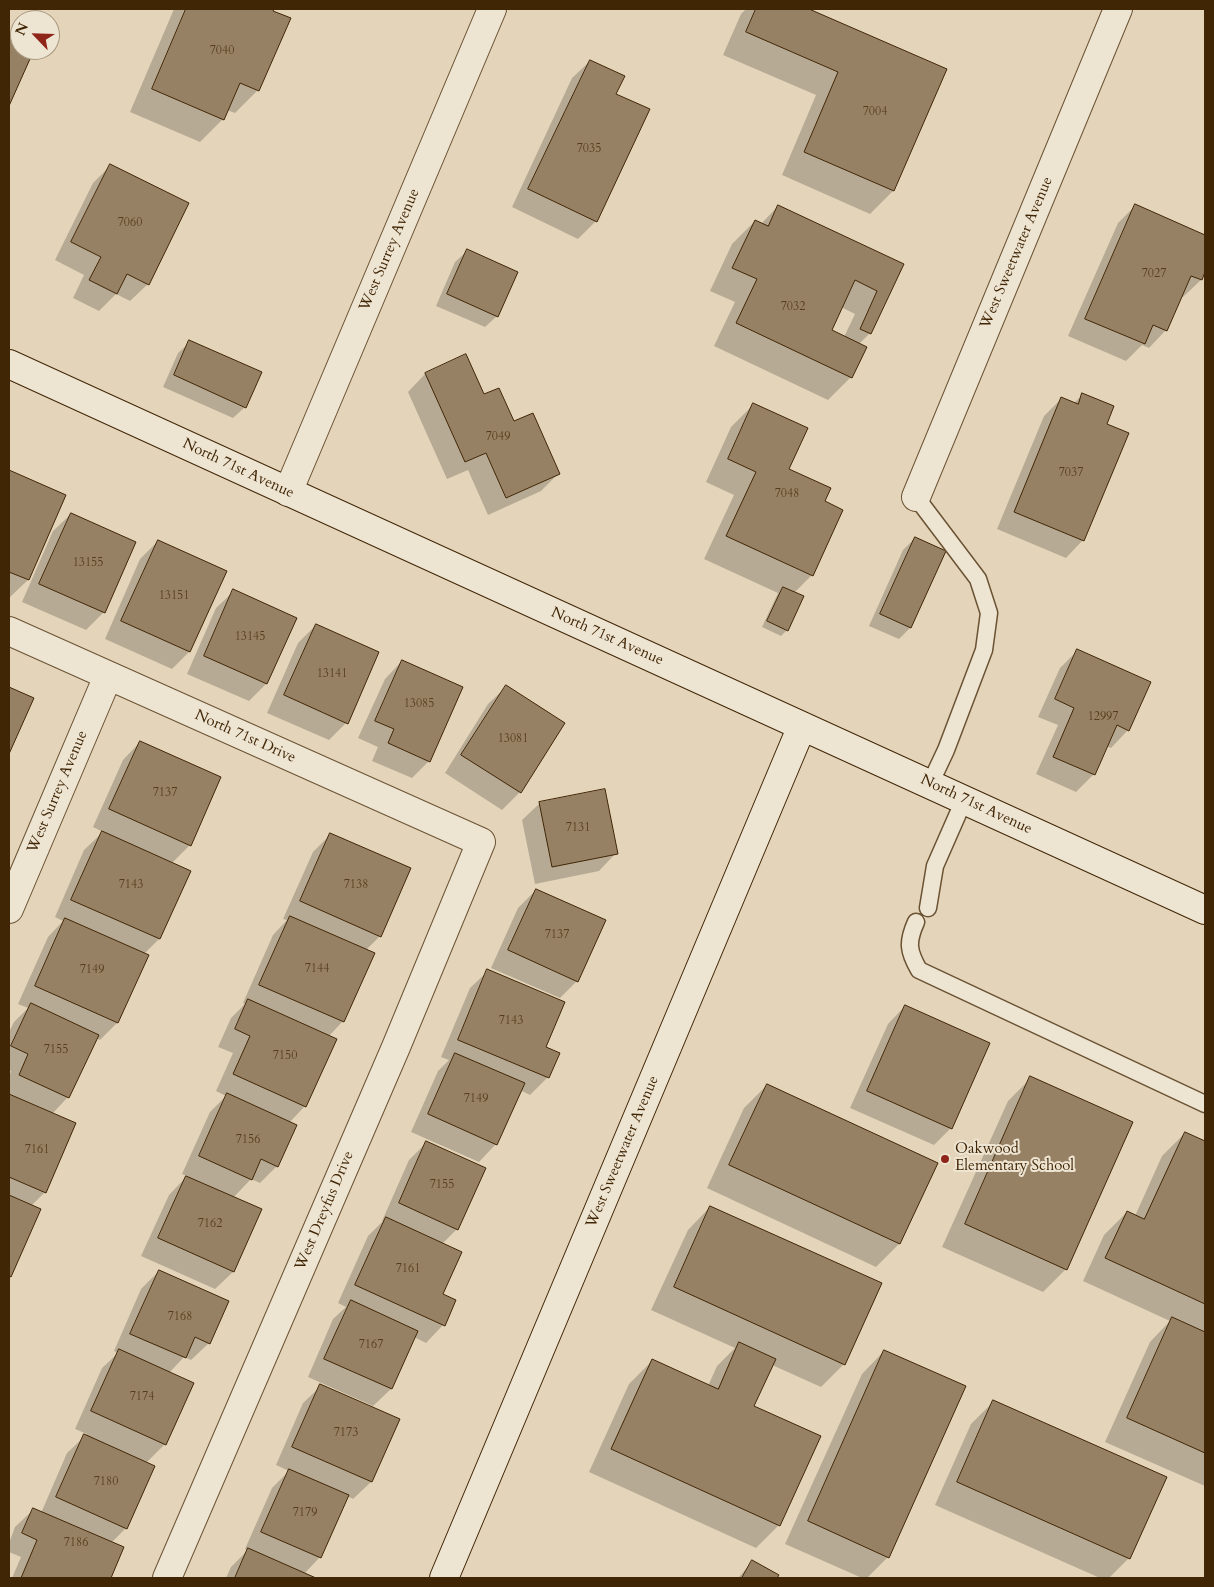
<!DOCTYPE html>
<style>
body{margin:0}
#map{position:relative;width:1214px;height:1587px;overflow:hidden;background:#e4d5ba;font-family:Cardo,serif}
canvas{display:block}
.frame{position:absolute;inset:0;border:10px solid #412606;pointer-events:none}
.north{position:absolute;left:10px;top:10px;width:50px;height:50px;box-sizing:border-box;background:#ede4d2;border:1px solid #a89880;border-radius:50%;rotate:294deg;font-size:14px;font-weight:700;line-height:20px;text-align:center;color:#412606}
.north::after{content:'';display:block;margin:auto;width:18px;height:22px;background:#8f2418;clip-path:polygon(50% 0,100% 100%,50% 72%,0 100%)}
</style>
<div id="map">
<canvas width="1214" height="1587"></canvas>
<div class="frame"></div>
<div class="north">N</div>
</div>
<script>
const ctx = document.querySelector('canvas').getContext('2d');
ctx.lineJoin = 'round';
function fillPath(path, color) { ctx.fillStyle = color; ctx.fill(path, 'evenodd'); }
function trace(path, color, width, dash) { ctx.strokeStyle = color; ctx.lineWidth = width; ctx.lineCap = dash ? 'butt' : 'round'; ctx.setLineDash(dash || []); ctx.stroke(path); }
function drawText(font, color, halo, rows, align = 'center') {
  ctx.font = font + ' Cardo,serif'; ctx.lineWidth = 4; ctx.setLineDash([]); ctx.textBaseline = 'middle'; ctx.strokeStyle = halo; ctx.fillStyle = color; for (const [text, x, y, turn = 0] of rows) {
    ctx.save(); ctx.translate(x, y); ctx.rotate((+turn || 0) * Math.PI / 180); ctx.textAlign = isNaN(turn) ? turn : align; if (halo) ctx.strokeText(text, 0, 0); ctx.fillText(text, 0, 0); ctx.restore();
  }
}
const shadow = new Path2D(`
 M174,9h99l-15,81 -23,23 -8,-3 -4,9 -23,23 -70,-30z
 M746,9h59l140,60 -52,122 -23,23 -88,-39 34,-80 -93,-40 18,-41z
 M9,37l11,5v8h12l-23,53z
 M590,61l25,33 -19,127 -18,18 -66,-32 60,-129z
 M110,166l38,118 -18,17 -14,-7 -17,17 -26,-13 11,-23 -29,-15 38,-77z
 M778,206l124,59 -32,68 -11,11 -8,33 -23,23 -114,-54 21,-44 -25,-11 22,-47 23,-23 6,3zM841,307l14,7 -11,23 -14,-7z
 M1135,206l70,30v33l-4,11 -18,17 -2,-1 -15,34 -17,18 -7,-3 -16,16 -58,-25 50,-113z
 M467,251l30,65 -12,11 -49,-21 19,-44z
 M190,342l55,65 -12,11 -70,-31 15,-34z
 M466,356l18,40 29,27 45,51 -17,17 -53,24 -20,-45 -21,9 -39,-87 17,-18z
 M1083,394l23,31 -23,115 -17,18 -69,-29 47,-113 17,-17 12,5z
 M753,405l35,65 35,32 -11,73 -18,18 -7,37 -6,6 -19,-9 16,-34 -74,-34 30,-64 -28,-13 25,-55z
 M9,471l55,24 -36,85 -18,17 -1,-1z
 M71,514l64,28 -31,70 -18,18 -64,-28 31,-71z
 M915,538l29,13 -34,77 -11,11 -30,-13 34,-76z
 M158,541l31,111 -17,17 -67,-30 35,-80z
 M234,591l32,93 -17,17 -62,-27 29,-66z
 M316,625l30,98 -17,17 -62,-27 31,-70z
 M1077,651l51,79 -17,18 -5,-2 -12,28 -18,18 -40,-18 22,-49 -20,-8 22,-49z
 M402,661l27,100 -17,17 -40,-17 6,-14 -20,-9 27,-59z
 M506,687l14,105 -18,18 -57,-37 43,-69z
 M9,688l23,11 -23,52z
 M140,742l50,103 -19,19 18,8 -30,67 -15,15 -27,69 -17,17 -4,-2 -28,59 -16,17 -7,78 -14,14 8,4 -30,68v-201l2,-6 -2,-1v-38l5,-10 14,-14 -10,-4 30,-67 15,-16 -8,-4 29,-67 19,-18 -10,-5 30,-67z
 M540,803l76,50 -17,18 -64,13 -13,-64z
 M331,834l49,102 -14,14 -23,71 -14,15 -24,70 -16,17 -12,43 -17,17 -9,-4 -18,19 27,12 -27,62 -18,17 -74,-33 28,-61 18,-19 -5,-2 28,-62 16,-16 -10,-5 17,-38 -15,-6 13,-29 14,-14 -2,-1 30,-68 14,-15 -4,-1 30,-67z
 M536,890l41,91 -17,17 -69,-30 27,-60z
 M488,971l56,77 4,29 -18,18 -10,-5 -24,54 -17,18 -68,-30 27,-61 11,-11 -8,-3 29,-69z
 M905,1006l46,122 -17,17 -84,-37 38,-84z
 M1031,1078l35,191 -23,23 -101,-45 66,-146z
 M767,1085l169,79 -37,80 -23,23 -169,-79 37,-80z
 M1185,1133l20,9v344l-100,-44 45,-100 20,-21 -87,-40 21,-46 23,-23 8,4 27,-60z
 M426,1143l31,86 -15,15 -1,50 14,6 -12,25 -17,18 -12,-6 -23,52 -18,17 -65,-29 25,-58 13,-12 -8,-4 30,-67 15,-15h-1l27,-61z
 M710,1207l134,157 -23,23 -49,-22 -19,41 26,119 -23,23 -167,-76 40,-88 23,-23 56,25 9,-20 18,-18 -84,-38 37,-80z
 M159,1271l50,72 -18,17 -7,-3 -15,16 -4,71 -19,19 -20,65 -15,15 12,5 -13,30h-98l9,-21 -12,-5v-9l6,-16 18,-17 8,3 26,-60 20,-19 -12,-5 27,-61 16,-15 -4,-2 27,-62z
 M884,1351l4,206 -21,21h-5l-77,-34 77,-170z
 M321,1386l77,34 -27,62 -18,17 -6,-3 -27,61 -16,17 9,4h-87l5,-11 17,-17 -3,-1 27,-61 17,-17 -13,-6 27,-62z
 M994,1401l135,157 -20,20h-9l-165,-73 36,-81z
 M752,1562l25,14 -1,2h-38z`);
const building = new Path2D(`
 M186,9h88l-1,2 18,7 -32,73 -19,-8 -16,37 -72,-31z
 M756,9h53l138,60 -53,122 -90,-39 34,-80 -92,-40z
 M9,36l11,5v9h14l-25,56z
 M590,60l35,16 -9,18 34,15 -53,113 -69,-33z
 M110,164l79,39 -40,82 -22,-11 -10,20 -28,-14 12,-23 -30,-15z
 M1135,204l70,31v37l-3,8 -11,-4 -24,55 -14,-6 -8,19 -60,-25z
 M778,205l126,59 -33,70 -11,-5 17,-38 -22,-11 -23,50 35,17 -15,31 -116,-55 21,-44 -25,-11 23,-48 13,6z
 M467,249l51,23 -20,45 -51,-23z
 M189,340l73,32 -16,36 -72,-33z
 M466,354l18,40 15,-6 15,33 19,-8 27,61 -54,24 -20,-45 -21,9 -40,-89z
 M1082,393l32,13 -7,18 22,9 -45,108 -70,-29 47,-115 17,7z
 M753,403l55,25 -19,41 42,19 -6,13 18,9 -30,66 -87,-40 30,-64 -28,-13z
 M9,470l57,25 -37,85 -20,-8z
 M71,513l65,29 -31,71 -66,-29z
 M915,537l31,14 -35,77 -31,-14z
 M158,540l69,31 -37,81 -69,-31z
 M783,587l21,9 -16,35 -21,-10z
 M233,589l64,29 -30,66 -63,-28z
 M316,624l63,28 -31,72 -64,-29z
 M1077,649l74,33 -22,49 -12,-6 -22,50 -42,-18 21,-49 -19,-9z
 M402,660l61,27 -33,75 -42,-19 6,-14 -19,-8z
 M506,685l59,38 -44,70 -60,-38z
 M9,687l25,11 -25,56z
 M140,741l81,36 -30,69 -82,-37z
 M605,789l13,65 -66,13 -13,-65z
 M102,831l89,40 -31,68 -89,-39z
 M330,833l81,35 -30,69 -81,-36z
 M536,889l70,31 -28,62 -70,-32z
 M290,916l85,37 -31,69 -85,-37z
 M65,918l84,37 -31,68 -83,-37z
 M487,969l78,33 -19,45 14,6 -11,25 -91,-38z
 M248,999l89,40 -31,68 -73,-33 17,-38 -15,-7z
 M31,1003l68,32 -30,63 -50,-23 9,-21 -17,-8z
 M905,1005l85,38 -38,86 -85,-38z
 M455,1053l70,30 -28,62 -69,-31z
 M1030,1076l103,46 -66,148 -102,-46z
 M767,1084l171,79 -38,81 -171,-79z
 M227,1093l70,32 -19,42 -17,-8 -9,21 -53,-24z
 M9,1094l67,29 -30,70 -37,-16z
 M1185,1132l20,9v163l-100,-46 22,-47 17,8z
 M426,1141l60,27 -28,62 -59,-27z
 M186,1176l76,33 -28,63 -76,-34z
 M9,1195l32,14 -30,68 -2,-1z
 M710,1206l172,77 -37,82 -171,-78z
 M386,1217l76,35 -19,42 13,6 -11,26 -90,-41z
 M159,1270l70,31 -19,43 -15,-7 -9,21 -56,-24z
 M351,1300l67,31 -26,58 -68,-30z
 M1172,1317l33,15v121l-78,-35z
 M739,1342l37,17 -22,47 67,30 -41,90 -169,-77 41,-90 66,30z
 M119,1349l75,34 -28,62 -75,-34z
 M884,1350l82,36 -77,172 -81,-37z
 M320,1384l80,35 -28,63 -80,-35z
 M993,1400l174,77 -37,82 -173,-77z
 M84,1434l71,32 -28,63 -71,-32z
 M289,1469l60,26 -28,63 -60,-26z
 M33,1508l91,39 -13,31h-90l16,-38 -15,-7z
 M248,1548l68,30h-81z
 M752,1560l27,15 -2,3h-35z`);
const lane = new Path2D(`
 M916,497l62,82 11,34 -5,37 -38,100 -16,34
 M928,908l7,-42 29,-66
 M916,922c-9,20 -8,29 3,48l286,134`);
const street = new Path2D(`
 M288,492l204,-483
 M916,497l202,-488
 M9,631l472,211 -85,205 -229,531
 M9,909l99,-233`);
const secondary = new Path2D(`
 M9,364l1196,546
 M444,1578l358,-852`);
const markers = [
 [945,1159,5,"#8f2418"]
];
const numberNames = [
 ["7040",222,51],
 ["7004",875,112],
 ["7035",589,149],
 ["7060",130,223],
 ["7027",1154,274],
 ["7032",793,307],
 ["7049",498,437],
 ["7037",1071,473],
 ["7048",787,494],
 ["13155",88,563],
 ["13151",174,596],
 ["13145",250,637],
 ["13141",332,674],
 ["13085",419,704],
 ["12997",1103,717],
 ["13081",513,739],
 ["7137",165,793],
 ["7131",578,828],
 ["7143",131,885],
 ["7138",356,885],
 ["7137",557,935],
 ["7144",317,969],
 ["7149",92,970],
 ["7143",511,1021],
 ["7155",56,1050],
 ["7150",285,1056],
 ["7149",476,1099],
 ["7156",248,1140],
 ["7161",37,1150],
 ["7155",442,1185],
 ["7162",210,1224],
 ["7161",408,1269],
 ["7168",180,1317],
 ["7167",371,1345],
 ["7174",142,1397],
 ["7173",346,1433],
 ["7180",106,1482],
 ["7179",305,1513],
 ["7186",76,1543]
];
const streetNames = [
 ["West Surrey Avenue",390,250,-67],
 ["West Sweetwater Avenue",1017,253,-67],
 ["North 71st Avenue",238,469,25],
 ["North 71st Avenue",607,637,24],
 ["North 71st Drive",245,737,24],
 ["West Surrey Avenue",58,792,-67],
 ["North 71st Avenue",976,805,25],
 ["West Sweetwater Avenue",623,1152,-67],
 ["West Dreyfus Drive",325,1211,-67]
];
const poiNames = [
 ["Oakwood",955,1150],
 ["Elementary School",955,1167]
];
fillPath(shadow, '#0003');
fillPath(building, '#968164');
trace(building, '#412606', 1);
trace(lane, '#6a5233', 19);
trace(street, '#6a5233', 30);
trace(secondary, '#412606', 30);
trace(lane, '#ede4d2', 16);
trace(street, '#ede4d2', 28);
trace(secondary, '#ede4d2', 28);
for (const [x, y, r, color] of markers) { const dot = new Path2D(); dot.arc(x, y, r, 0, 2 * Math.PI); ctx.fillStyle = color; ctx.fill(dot); trace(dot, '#ede4d2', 2); }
drawText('12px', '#563d1e', null, numberNames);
drawText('15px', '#412606', '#ede4d2', streetNames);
drawText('15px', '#412606', '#ede4d2', poiNames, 'left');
</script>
